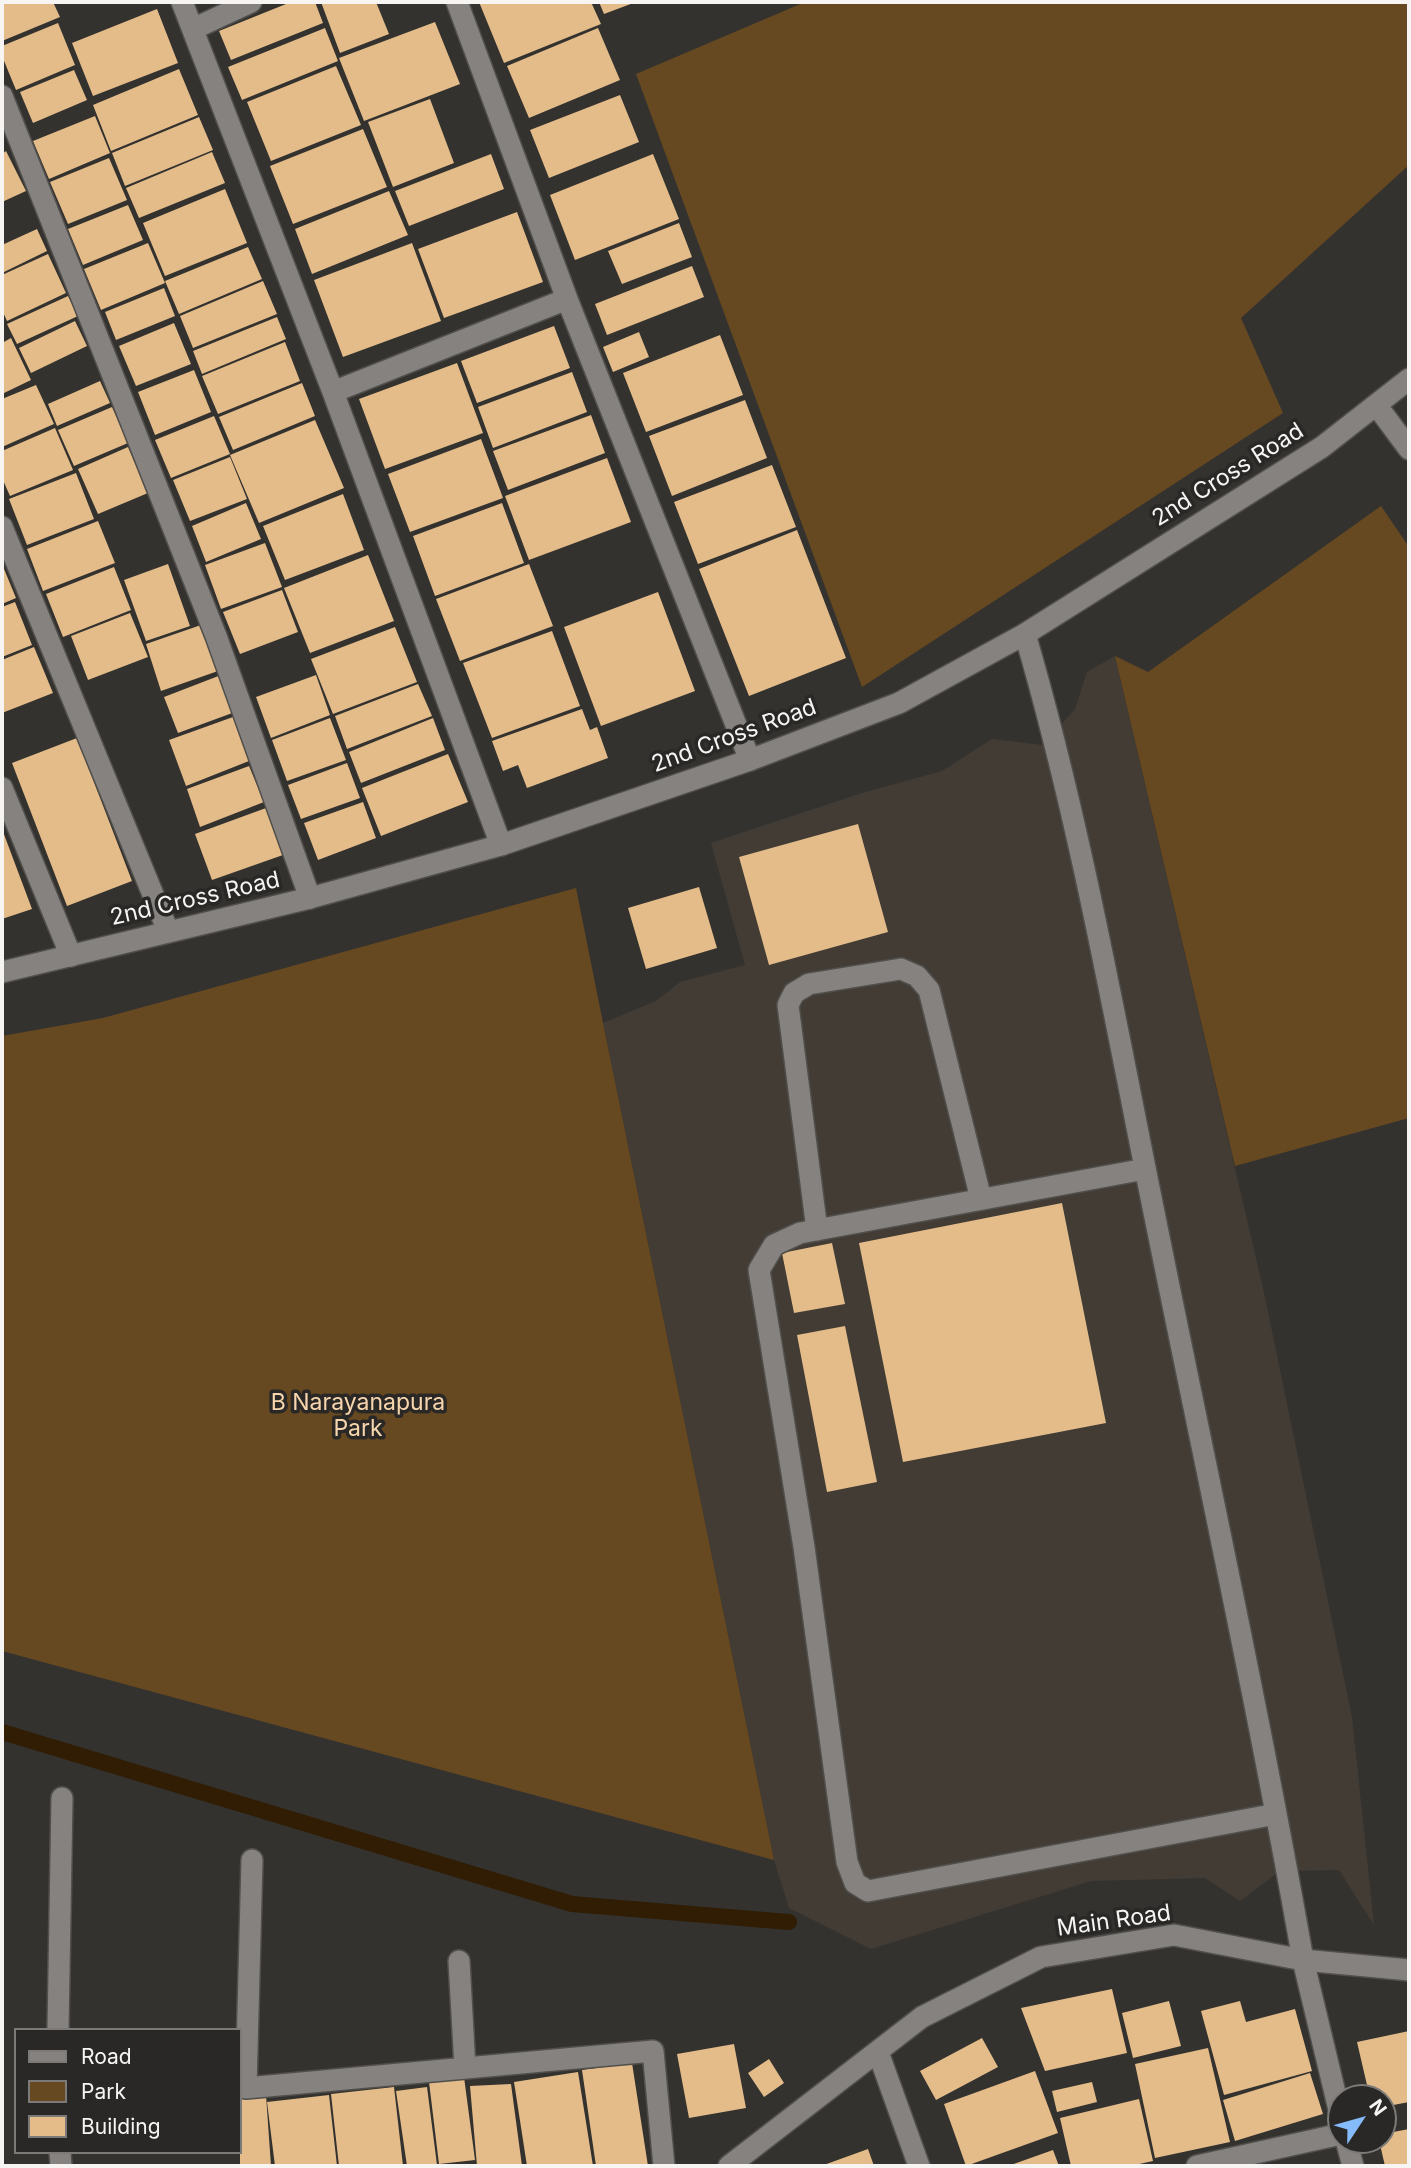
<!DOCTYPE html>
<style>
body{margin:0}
#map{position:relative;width:1411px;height:2168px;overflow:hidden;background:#34322f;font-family:Inter,sans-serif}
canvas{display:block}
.frame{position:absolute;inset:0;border:4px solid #f6f5f3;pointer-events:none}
.legend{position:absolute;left:14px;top:2028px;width:228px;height:126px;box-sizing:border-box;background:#2a2826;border:2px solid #7c7a78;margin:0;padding:9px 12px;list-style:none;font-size:21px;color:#f6f5f3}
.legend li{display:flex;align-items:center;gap:14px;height:35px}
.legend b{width:35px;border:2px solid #7c7a78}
.north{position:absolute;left:1327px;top:2084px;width:70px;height:70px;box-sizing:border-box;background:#2a2826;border:2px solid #7c7a78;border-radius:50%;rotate:54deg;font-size:19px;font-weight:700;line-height:28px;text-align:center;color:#f6f5f3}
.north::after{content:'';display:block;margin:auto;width:24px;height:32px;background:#85bbfb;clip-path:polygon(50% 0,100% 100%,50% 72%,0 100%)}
</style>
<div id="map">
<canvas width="1411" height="2168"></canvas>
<div class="frame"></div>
<ul class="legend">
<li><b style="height:9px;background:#85827f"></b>Road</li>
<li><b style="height:19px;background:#674921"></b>Park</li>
<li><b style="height:19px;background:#e4bc8a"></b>Building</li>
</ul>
<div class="north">N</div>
</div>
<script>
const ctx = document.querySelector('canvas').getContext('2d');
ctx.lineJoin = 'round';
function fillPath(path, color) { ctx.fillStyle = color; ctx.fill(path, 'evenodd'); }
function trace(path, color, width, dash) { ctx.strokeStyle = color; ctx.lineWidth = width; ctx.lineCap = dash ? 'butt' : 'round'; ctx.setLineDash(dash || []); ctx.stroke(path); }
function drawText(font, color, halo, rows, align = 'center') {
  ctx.font = font + ' Inter,sans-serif'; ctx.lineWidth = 7; ctx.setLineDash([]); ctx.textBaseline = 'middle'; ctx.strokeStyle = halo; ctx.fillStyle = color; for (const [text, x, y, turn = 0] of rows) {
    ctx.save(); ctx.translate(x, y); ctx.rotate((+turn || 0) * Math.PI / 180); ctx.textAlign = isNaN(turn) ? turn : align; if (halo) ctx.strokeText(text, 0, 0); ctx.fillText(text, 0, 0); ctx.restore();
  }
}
const built = new Path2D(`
 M1115,656l148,632 89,429 22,208 -35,-55 -59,1 -40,30 -35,-23 -114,3 -220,68 -82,-41 -15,-48 -171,-837 53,-22 24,-19 65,-17 -34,-122 151,-50 80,-22 50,-32 51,6 32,-36 12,-37z`);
const green = new Path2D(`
 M805,2h604v163l-168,153 42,95 -421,274 -226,-613z
 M1381,506l28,41v571l-174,48 -120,-510 33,16z
 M576,888l27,135 171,837 -772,-209v-615l101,-18z`);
const stream = new Path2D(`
 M2,1732l570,172 217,18`);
const building = new Path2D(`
 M2,2h51l7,15 -58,24z
 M291,2h24l8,21 -92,37 -12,-29z
 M321,2h55l13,32 -49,19z
 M479,2h112l10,22 -97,39z
 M599,2h37l-32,12z
 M157,9l21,54 -85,33 -21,-53z
 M435,22l25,62 -96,37 -25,-63z
 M58,23l17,42 -59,25 -14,-34v-10z
 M325,28l13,33 -96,39 -14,-33z
 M598,28l22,52 -91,38 -22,-52z
 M336,66l25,59 -90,36 -24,-59z
 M179,69l19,46 -87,36 -18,-46z
 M74,70l13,30 -54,23 -13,-31z
 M620,95l19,47 -90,36 -19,-48z
 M430,99l24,64 -61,24 -25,-65z
 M95,116l15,37 -61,26 -16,-38z
 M199,117l14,33 -88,36 -13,-33z
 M363,129l24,58 -94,37 -23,-58z
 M6,151l20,40 -24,11v-48z
 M212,152l13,31 -86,35 -13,-30z
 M491,154l13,35 -95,37 -14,-35z
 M653,154l26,65 -104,41 -25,-65z
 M109,158l18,42 -59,24 -18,-42z
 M225,189l22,54 -82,33 -22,-53z
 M389,191l19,44 -96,39 -17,-45z
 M128,205l15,35 -60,25 -15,-36z
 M517,212l26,70 -99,36 -26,-69z
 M679,223l13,34 -70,27 -14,-33z
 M37,229l10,22 -45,22v-28z
 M148,243l17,40 -64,27 -17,-41z
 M412,243l29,78 -98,36 -29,-77z
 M248,247l14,32 -83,35 -14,-33z
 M48,254l18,39 -59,28 -5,-11v-35z
 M692,266l12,31 -97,38 -12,-31z
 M263,281l14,33 -84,34 -13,-32z
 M164,288l11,28 -59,24 -11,-28z
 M68,296l10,20 -61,28 -10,-20z
 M277,317l9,22 -84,35 -9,-23z
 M75,321l12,25 -56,27 -12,-25z
 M174,323l17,41 -55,22 -17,-40z
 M554,326l16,42 -93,35 -16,-42z
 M639,332l10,25 -36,15 -10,-25z
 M720,335l23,60 -97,37 -23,-59z
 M11,338l20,42 -29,14v-51z
 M285,342l15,39 -82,33 -16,-38z
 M457,363l26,70 -98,36 -26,-70z
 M194,370l17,42 -56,23 -17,-43z
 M572,372l15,40 -94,36 -15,-41z
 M100,381l10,22 -53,23 -9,-22z
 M302,383l13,33 -82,34 -14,-33z
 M36,385l18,39 -52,23v-48z
 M745,400l22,58 -95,38 -23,-60z
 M112,407l16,36 -54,23 -16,-36z
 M591,415l14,38 -97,37 -15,-39z
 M214,416l16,38 -59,24 -16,-38z
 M315,420l29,68 -85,35 -29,-68z
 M55,428l18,42 -63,26 -8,-18v-27z
 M481,439l22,59 -93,34 -22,-58z
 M128,447l20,46 -50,21 -20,-45z
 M230,457l17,42 -57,22 -17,-41z
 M607,458l24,64 -102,38 -24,-64z
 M772,465l24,62 -98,37 -24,-62z
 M76,473l18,46 -67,26 -18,-46z
 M343,494l21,56 -79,30 -22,-54z
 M246,503l15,36 -55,23 -14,-36z
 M502,503l22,60 -89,33 -22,-60z
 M98,521l17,42 -72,28 -16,-42z
 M797,530l49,128 -97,38 -50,-127z
 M265,543l17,44 -61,22 -16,-44z
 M368,555l26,66 -84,32 -26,-65z
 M2,564l14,34 -14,6z
 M168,564l22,62 -44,15 -22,-61z
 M529,564l24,62 -93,35 -24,-62z
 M114,567l17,43 -68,27 -17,-43z
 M282,590l16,42 -58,22 -17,-42z
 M658,592l37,99 -94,35 -37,-99z
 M15,602l17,43 -30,12v-50z
 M130,613l18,44 -60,23 -17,-44z
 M201,625l17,46 -57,20 -15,-47z
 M395,627l22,55 -84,32 -22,-55z
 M552,631l28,75 -88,32 -29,-75z
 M34,647l19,46 -51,20v-53z
 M221,675l14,37 -57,21 -14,-36z
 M316,675l14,40 -59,23 -15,-41z
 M418,684l14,32 -85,33 -12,-33z
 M582,709l8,21 7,-3 11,31 -81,30 -9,-23 -15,6 -11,-30z
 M233,717l16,44 -63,25 -17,-46z
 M330,718l16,42 -59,21 -15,-41z
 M433,718l12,32 -84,33 -12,-31z
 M77,738l55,143 -65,25 -55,-143z
 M448,754l20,48 -87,34 -19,-48z
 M347,763l13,35 -59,21 -13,-34z
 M249,766l15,36 -64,25 -13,-38z
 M363,802l13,36 -58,22 -14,-37z
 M266,808l17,47 -71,25 -17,-46z
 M858,824l30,108 -119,33 -30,-108z
 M2,829l30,80 -30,10z
 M699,887l18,61 -71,21 -18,-61z
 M1062,1203l44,220 -203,39 -44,-219z
 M832,1243l13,61 -51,9 -12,-60z
 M845,1326l32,156 -50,10 -30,-157z
 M1112,1989l15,64 -82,18 -24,-63z
 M1169,2001l12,45 -48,12 -11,-45z
 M1240,2001l6,21 49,-13 17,62 -88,24 -23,-84z
 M1409,2031v71l-26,5v-9h-13l-13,-56z
 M982,2038l16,29 -62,33 -16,-29z
 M734,2044l12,64 -57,10 -12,-64z
 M1208,2048l22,94 -75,16 -20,-94z
 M769,2059l15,24 -20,14 -16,-24z
 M632,2063l16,103h-52l-14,-96z
 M1035,2071l23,62 -92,33 -22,-62z
 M578,2072l15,94h-66l-13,-84z
 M1310,2073l13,41 -88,27 -12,-41z
 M464,2077l11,83 -36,4 -10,-82z
 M1092,2082l5,20 -40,10 -5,-21z
 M511,2084l11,82h-45l-7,-80z
 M394,2087l9,79h-64l-8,-72z
 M427,2087l10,78 -30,1 -11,-75z
 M266,2095l5,71h-31v-69z
 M329,2095l8,71h-62l-8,-64z
 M1139,2099l14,62 -23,5h-59l-11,-48z
 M1409,2129v37h-24l-6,-26h4v-6z
 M868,2149l6,17h-53z
 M1053,2150l6,16h-51z`);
const lane = new Path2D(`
 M1025,634c57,195 92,398 133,598 49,242 102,484 145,728
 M1145,1169l-345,64 -26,12 -15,25 45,277 43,315 8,21 13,8 408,-77
 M817,1230l-29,-225 6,-12 15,-9 92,-15 16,7 12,14 52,209`);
const street = new Path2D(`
 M182,2l151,390 168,453
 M457,2l110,297 183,461
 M193,29l58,-27
 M2,96l214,540 94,262
 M333,392l234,-93
 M1377,406l32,43
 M2,527l166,404
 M2,788l69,168
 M252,1860l-6,228 407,-37 11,115
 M1303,1960l38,158
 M459,1961l6,107
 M58,2030l4,-232
 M878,2052l41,114
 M1346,2140l7,26
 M60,2152l1,14
 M1197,2166l144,-32`);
const secondary = new Path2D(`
 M2,972l308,-74 191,-53 249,-85 149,-57 126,-69 297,-187 87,-68
 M729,2166l193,-149 119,-60 133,-22 129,25 106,10`);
const streetNames = [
 ["2nd Cross Road",1228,475,-32],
 ["2nd Cross Road",734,736,-20],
 ["2nd Cross Road",195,899,-13],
 ["Main Road",1114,1921,-8]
];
const parkNames = [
 ["B Narayanapura",358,1403],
 ["Park",358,1429]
];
fillPath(built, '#423c35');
fillPath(green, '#674921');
trace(stream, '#301d04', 16);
fillPath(building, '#e4bc8a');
trace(lane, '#504f4c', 24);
trace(street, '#504f4c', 24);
trace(secondary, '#504f4c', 24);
trace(lane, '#85827f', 21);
trace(street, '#85827f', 21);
trace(secondary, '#85827f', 21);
drawText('23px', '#f6f5f3', '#2a2826', streetNames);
drawText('23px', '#f8d6ad', '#2a2826', parkNames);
</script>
